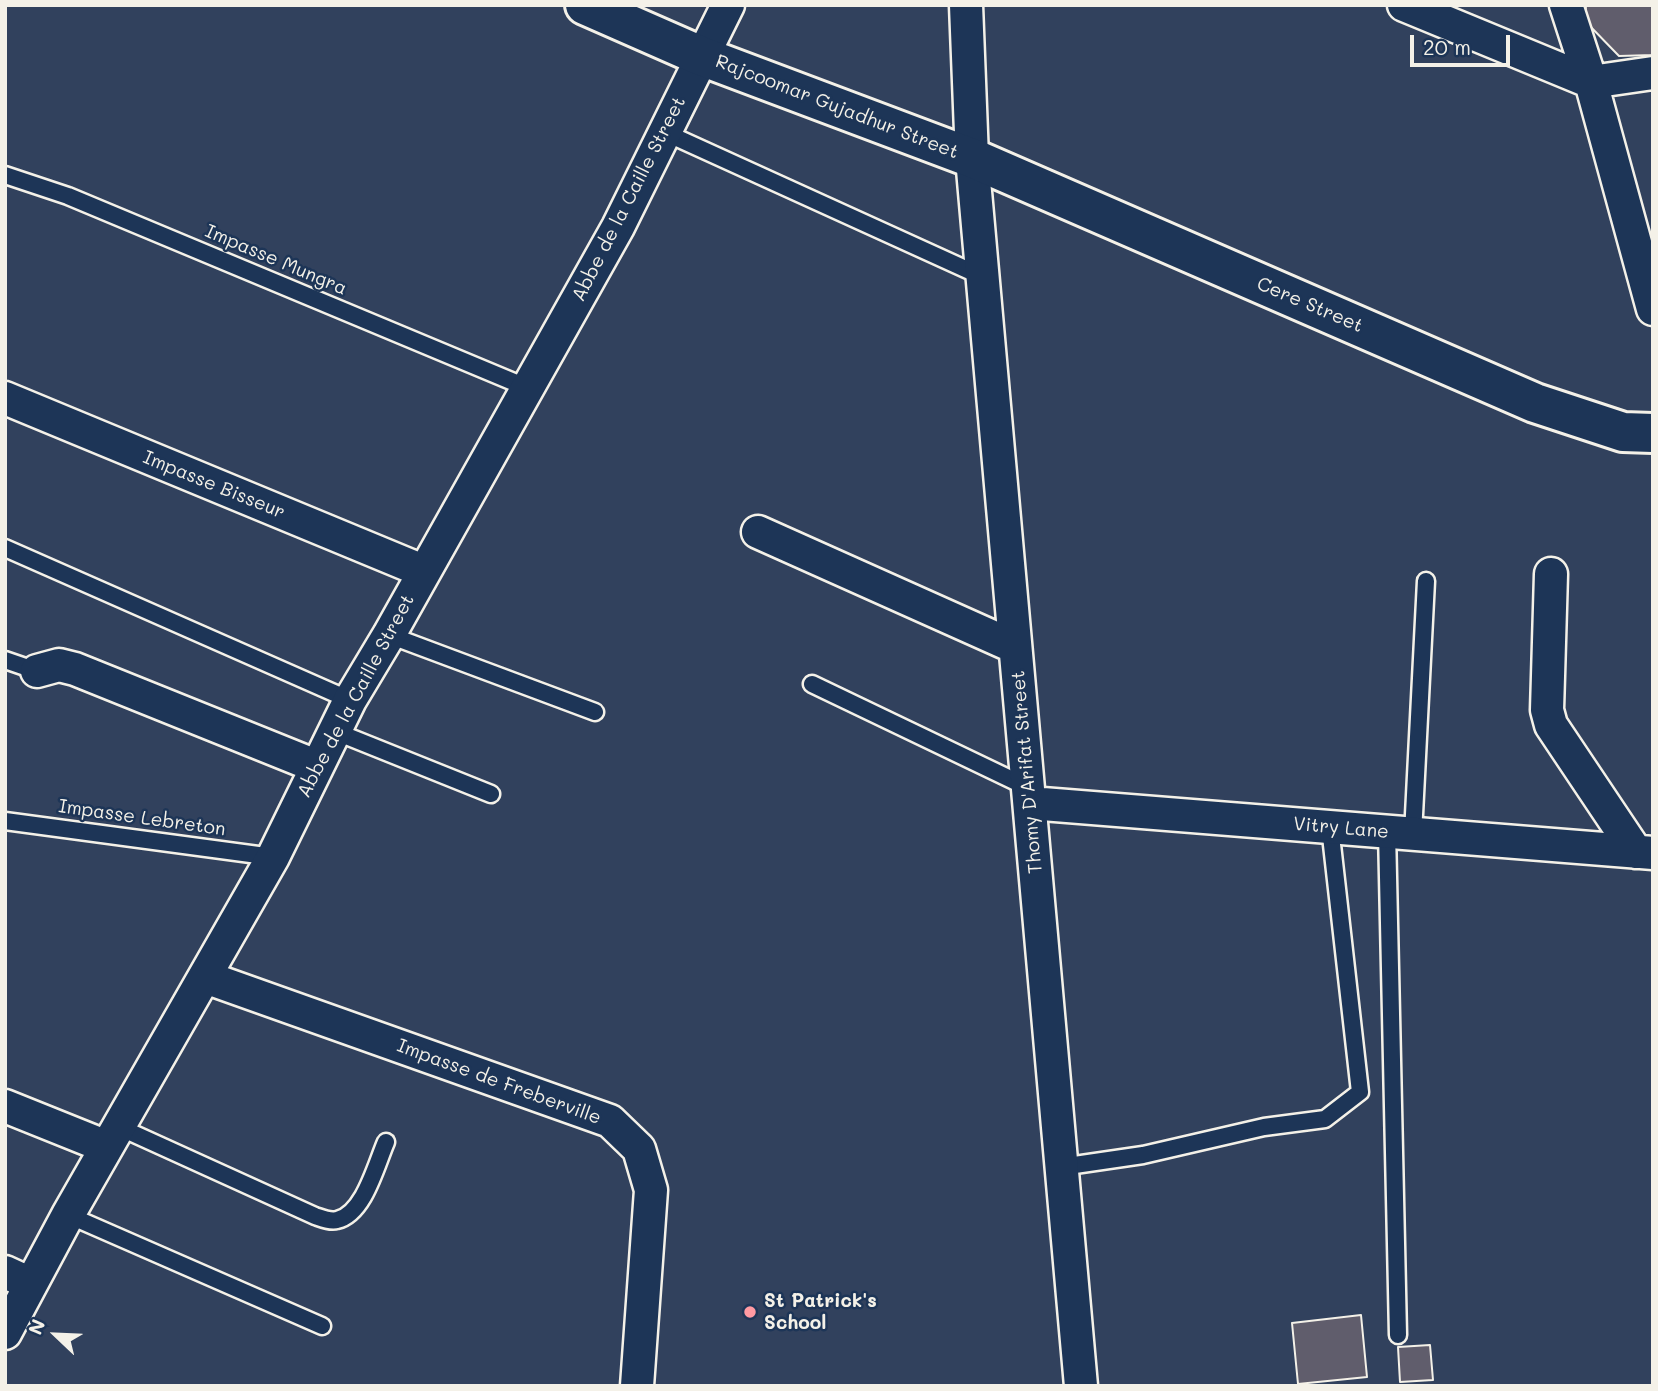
<!DOCTYPE html>
<style>
body{margin:0}
#map{position:relative;width:1658px;height:1391px;overflow:hidden;background:#31415d;font-family:Mali,sans-serif}
canvas{display:block}
.frame{position:absolute;inset:0;border:7px solid #f4f1e8;pointer-events:none}
.north{position:absolute;left:21px;top:1300px;width:70px;height:70px;-webkit-text-stroke:5px #1d3557;paint-order:stroke;rotate:293deg;font-size:19px;font-weight:700;line-height:28px;text-align:center;color:#f4f1e8}
.north::after{content:'';display:block;margin:auto;width:24px;height:32px;background:#f4f1e8;clip-path:polygon(50% 0,100% 100%,50% 72%,0 100%)}
.scale{position:absolute;left:1410px;top:35px;width:100px;height:32px;box-sizing:border-box;border:4px solid #f4f1e8;border-top:0;padding-left:9px;font-size:21px;line-height:24px;white-space:nowrap;color:#f4f1e8;-webkit-text-stroke:5px #1d3557;paint-order:stroke}
</style>
<div id="map">
<canvas width="1658" height="1391"></canvas>
<div class="frame"></div>
<div class="north">N</div>
<div class="scale">20 m</div>
</div>
<script>
const ctx = document.querySelector('canvas').getContext('2d');
ctx.lineJoin = 'round';
function fillPath(path, color) { ctx.fillStyle = color; ctx.fill(path, 'evenodd'); }
function trace(path, color, width, dash) { ctx.strokeStyle = color; ctx.lineWidth = width; ctx.lineCap = dash ? 'butt' : 'round'; ctx.setLineDash(dash || []); ctx.stroke(path); }
function drawText(font, color, halo, rows, align = 'center') {
  ctx.font = font + ' Mali,sans-serif'; ctx.lineWidth = 5; ctx.setLineDash([]); ctx.textBaseline = 'middle'; ctx.strokeStyle = halo; ctx.fillStyle = color; for (const [text, x, y, turn = 0] of rows) {
    ctx.save(); ctx.translate(x, y); ctx.rotate((+turn || 0) * Math.PI / 180); ctx.textAlign = isNaN(turn) ? turn : align; if (halo) ctx.strokeText(text, 0, 0); ctx.fillText(text, 0, 0); ctx.restore();
  }
}
const building = new Path2D(`
 M1586,5h67v50l-34,1 -34,-35z
 M1361,1315l6,62 -69,7 -6,-61z
 M1430,1345l3,35 -33,2 -2,-35z`);
const lane = new Path2D(`
 M664,132l319,145
 M5,175l63,21 460,192
 M5,548l345,152
 M389,635l206,77
 M5,660l32,11
 M812,684l217,104
 M334,731l157,63
 M5,821l268,36
 M1387,831l11,504
 M1413,834l13,-253
 M119,1127l196,89c6,2 15,6 22,4 27,-6 39,-55 49,-78
 M1061,1167l82,-12 121,-28 61,-8 35,-27 -30,-265
 M68,1215l254,111`);
const street = new Path2D(`
 M966,5l6,153 109,1228
 M1404,5l187,77 62,-9
 M1566,5l25,77 62,227
 M5,398l418,173
 M758,532l257,115
 M1551,574l-4,136 4,15 85,127
 M37,671l22,-6 16,4 241,97
 M1030,803l623,50
 M205,977l405,144 29,28 12,41 -14,196
 M5,1106l102,41
 M5,1272l26,12
 M5,1333l63,-118 205,-358 77,-157 39,-65 229,-408 110,-222`);
const secondary = new Path2D(`
 M585,5l116,51 271,102 563,245 88,29 30,1`);
const markers = [
 [750,1312,7,"#ff9aa2"]
];
const streetNames = [
 ["Rajcoomar Gujadhur Street",837,107,21],
 ["Abbe de la Caille Street",629,199,-63],
 ["Impasse Mungra",276,260,23],
 ["Cere Street",1310,305,23],
 ["Impasse Bisseur",214,485,22],
 ["Abbe de la Caille Street",356,696,-62],
 ["Thomy D'Arifat Street",1027,772,-95],
 ["Impasse Lebreton",142,818,8],
 ["Vitry Lane",1341,828,5],
 ["Impasse de Freberville",499,1082,20]
];
const poiNames = [
 ["St Patrick's",764,1301],
 ["School",764,1323]
];
fillPath(building, '#605d6c');
trace(building, '#f4f1e8', 2);
trace(lane, '#f4f1e8', 21);
trace(street, '#f4f1e8', 37);
trace(secondary, '#f4f1e8', 44);
trace(lane, '#1d3557', 16);
trace(street, '#1d3557', 32);
trace(secondary, '#1d3557', 38);
for (const [x, y, r, color] of markers) { const dot = new Path2D(); dot.arc(x, y, r, 0, 2 * Math.PI); ctx.fillStyle = color; ctx.fill(dot); trace(dot, '#1d3557', 2.5); }
drawText('19px', '#f4f1e8', '#1d3557', streetNames);
drawText('bold 19px', '#f4f1e8', '#1d3557', poiNames, 'left');
</script>
